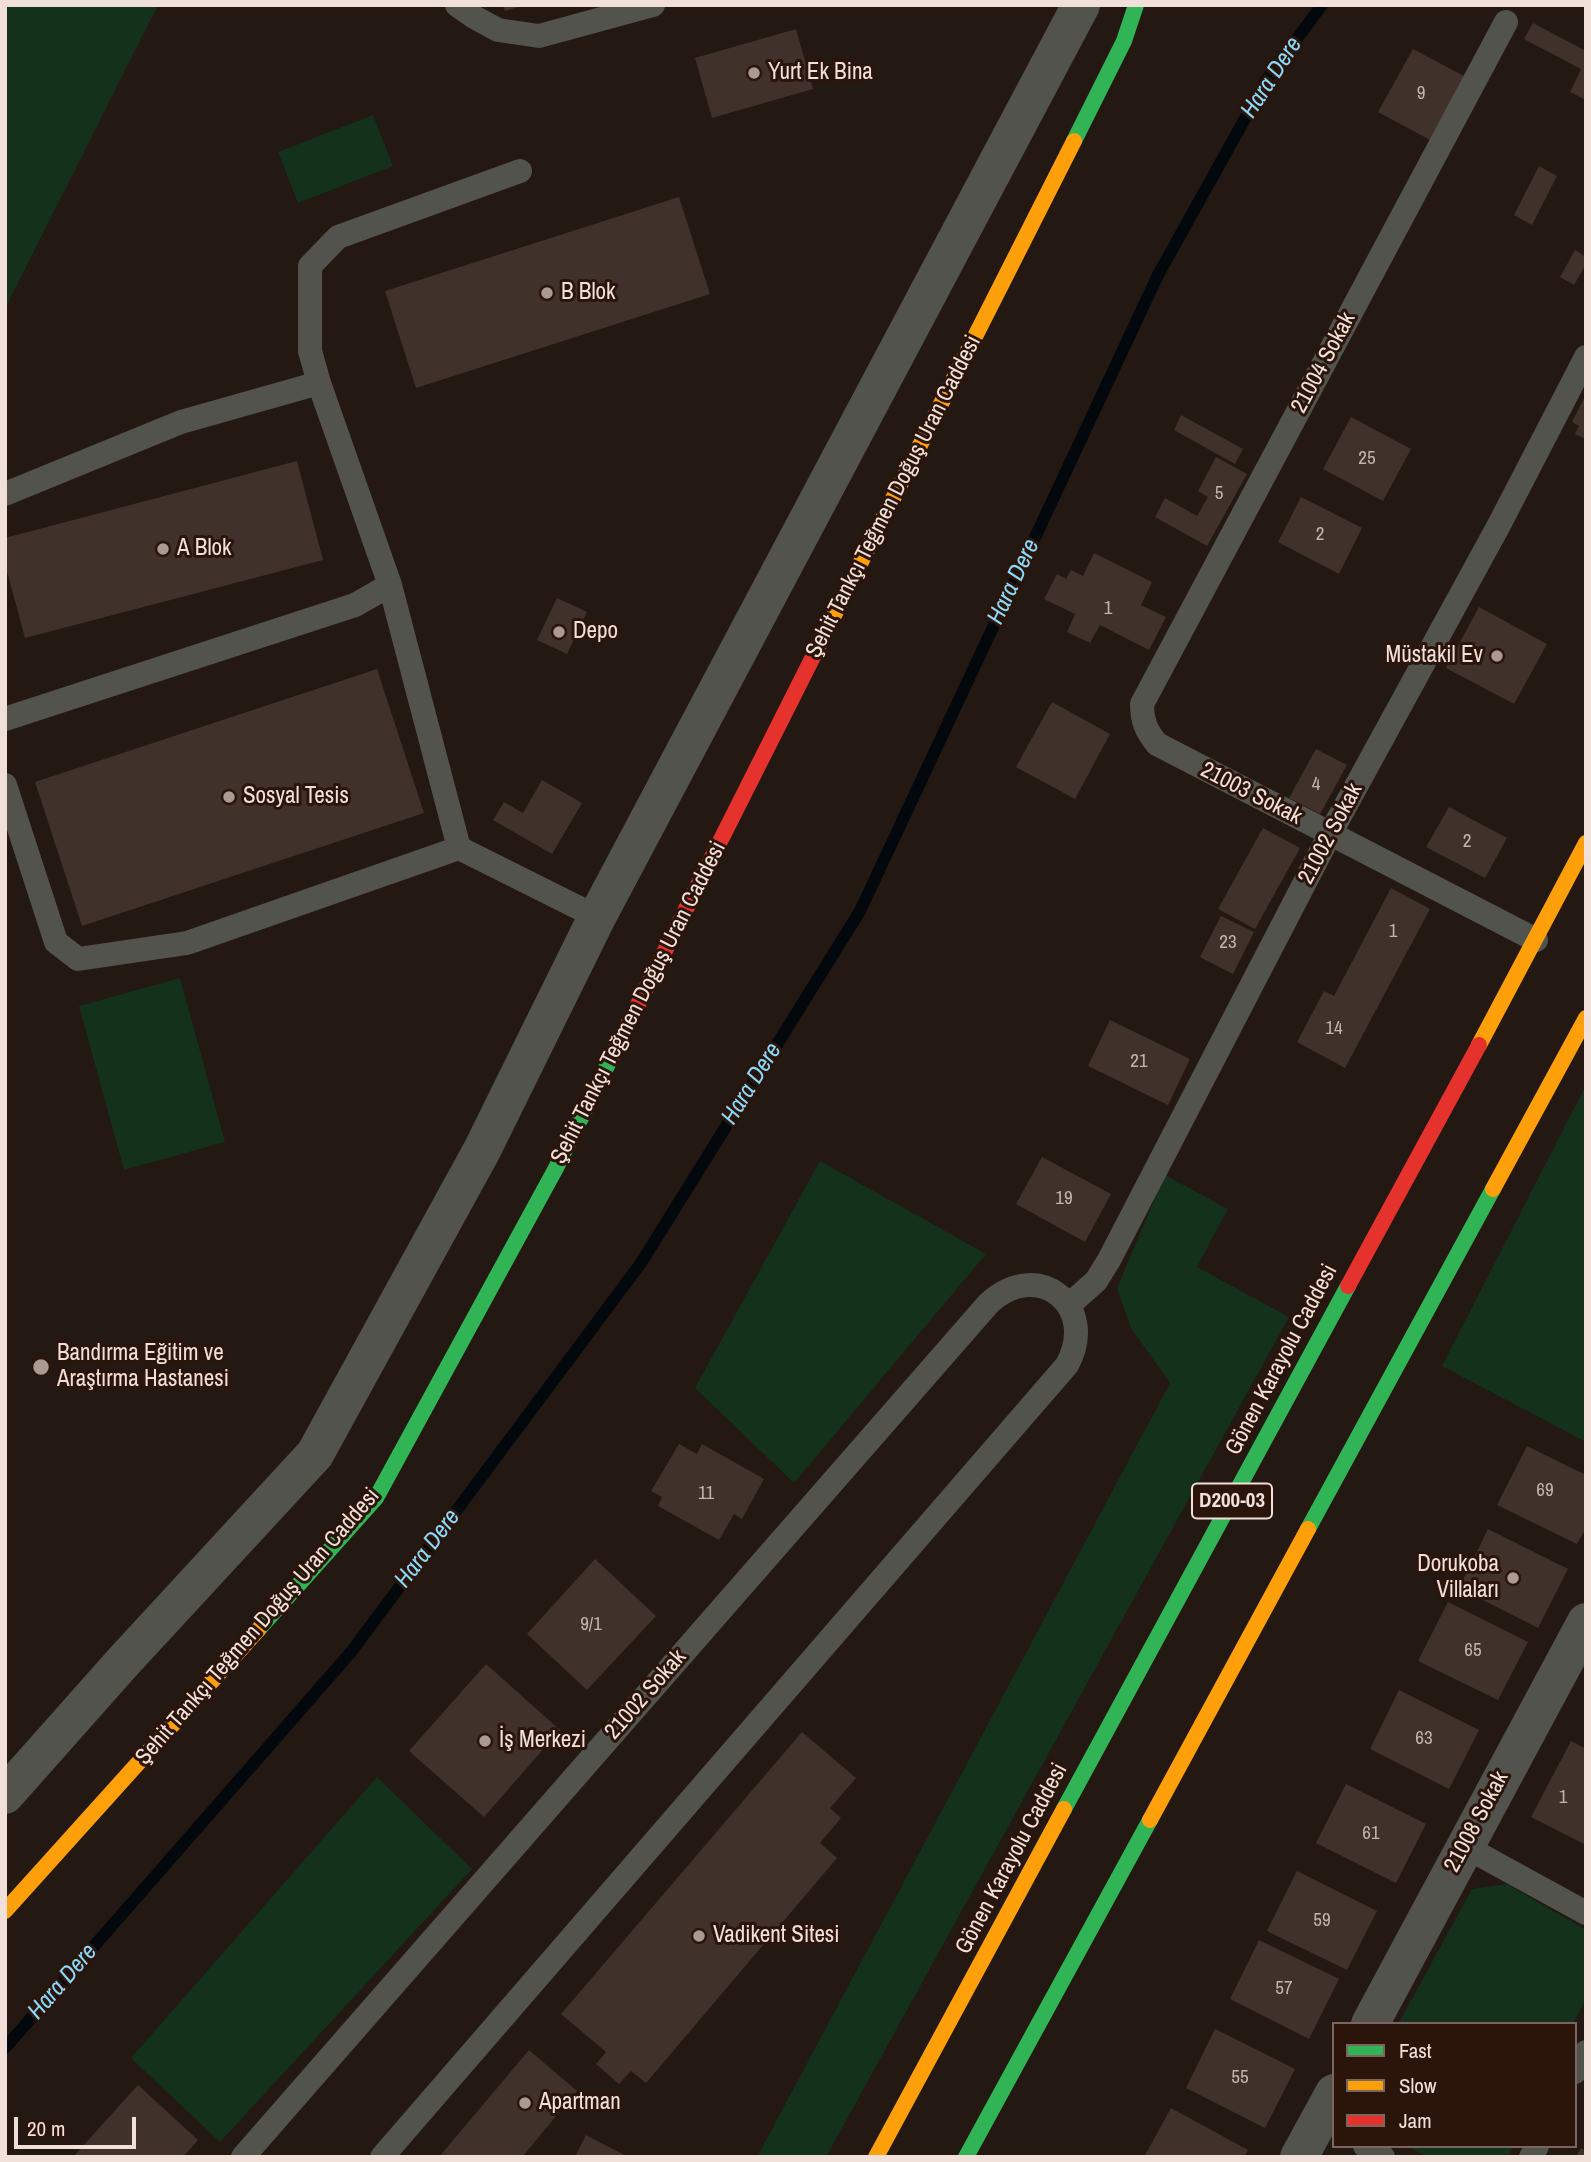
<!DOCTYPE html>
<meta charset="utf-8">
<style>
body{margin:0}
#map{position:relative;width:1591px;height:2162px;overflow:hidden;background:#241812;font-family:"Archivo Narrow",sans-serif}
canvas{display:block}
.frame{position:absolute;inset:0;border:7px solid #f0e0d9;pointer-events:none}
.legend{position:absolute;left:1332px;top:2022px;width:245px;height:126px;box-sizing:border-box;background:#2b150b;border:2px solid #7a665d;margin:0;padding:9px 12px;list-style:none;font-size:21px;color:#f0e0d9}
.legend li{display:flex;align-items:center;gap:14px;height:35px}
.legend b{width:35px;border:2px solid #7a665d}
.scale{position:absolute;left:14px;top:2117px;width:122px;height:32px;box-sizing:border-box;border:4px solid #f0e0d9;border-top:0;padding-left:9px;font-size:21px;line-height:24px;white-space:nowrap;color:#f0e0d9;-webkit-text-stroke:5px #2b150b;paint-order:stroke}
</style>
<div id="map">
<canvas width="1591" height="2162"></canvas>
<div class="frame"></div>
<ul class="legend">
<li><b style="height:9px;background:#30b455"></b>Fast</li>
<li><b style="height:9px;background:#ff9f0a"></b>Slow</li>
<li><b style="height:9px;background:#e5322d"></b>Jam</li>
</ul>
<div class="scale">20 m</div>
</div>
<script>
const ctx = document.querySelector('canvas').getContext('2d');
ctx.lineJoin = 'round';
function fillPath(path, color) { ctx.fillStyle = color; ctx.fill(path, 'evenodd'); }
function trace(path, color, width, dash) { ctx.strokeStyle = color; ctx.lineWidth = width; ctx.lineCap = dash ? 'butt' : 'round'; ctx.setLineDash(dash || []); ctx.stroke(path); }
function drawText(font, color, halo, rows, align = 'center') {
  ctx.font = font + ' "Archivo Narrow",sans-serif'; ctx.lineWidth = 6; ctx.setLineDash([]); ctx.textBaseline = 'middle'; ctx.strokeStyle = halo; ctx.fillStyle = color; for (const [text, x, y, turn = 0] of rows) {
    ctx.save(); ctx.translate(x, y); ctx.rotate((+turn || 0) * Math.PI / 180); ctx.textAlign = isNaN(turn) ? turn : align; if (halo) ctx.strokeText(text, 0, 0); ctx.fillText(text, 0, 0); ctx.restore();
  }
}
const green = new Path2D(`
 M5,5h153l-153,304z
 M373,115l20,51 -95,37 -20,-51z
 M180,978l45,164 -101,28 -45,-164z
 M1586,1085v357l-144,-76z
 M820,1161l166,93 -192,229 -99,-95z
 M1165,1175l63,34 -31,58 92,50 -463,840h-69l413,-774 -39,-55 -14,-40z
 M377,1777l95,92 -252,273 -89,-84z
 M1507,1884l79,46v69l-13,25h-175l74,-135z
 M1408,2146h106l-6,11h-82z`);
const stream = new Path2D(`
 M5,2048l346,-396 290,-389 219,-352 298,-636 109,-196 55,-74`);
const building = new Path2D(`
 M503,5h18v1l-16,5z
 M1533,23l53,28 -2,48 -14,-7 11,-23 -57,-30z
 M796,29l17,60 -101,29 -17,-60z
 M1413,49l51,27 -34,64 -52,-28z
 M1539,166l18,10 -25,49 -18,-10z
 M679,197l31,97 -294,94 -31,-97z
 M1575,250l11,7v7l-12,21 -14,-8z
 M1586,394v45l-11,-5 4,-8 -7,-4z
 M1181,415l62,34 -8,15 -61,-34z
 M1351,417l60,32 -28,52 -60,-32z
 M1216,457l31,17 -40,72 -52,-29 10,-19 32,18 11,-19 -10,-6z
 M297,461l26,99 -298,78 -20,-74v-26z
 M1301,497l61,31 -23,46 -61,-32z
 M1094,553l58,29 -11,23 25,12 -17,33 -49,-25 -10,18 -23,-11 8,-18 -31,-15 13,-25 9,5 5,-9 12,6z
 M557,598l30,14 -20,42 -30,-14z
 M1479,607l68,37 -33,60 -68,-36z
 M377,669l47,144 -342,113 -47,-144z
 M1052,702l58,32 -35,65 -59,-32z
 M1316,749l31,16 -27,49 -31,-16z
 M542,780l40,23 -30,51 -59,-34 11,-18 19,11z
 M1449,807l58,31 -22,40 -59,-31z
 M1263,828l37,20 -45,81 -37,-20z
 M1391,888l39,21 -85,159 -48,-26 27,-51 10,5z
 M1221,916l33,16 -21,42 -33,-17z
 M1110,1020l80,39 -22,46 -80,-39z
 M1042,1157l69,37 -26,48 -69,-38z
 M679,1444l18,10 5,-10 62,35 -22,40 -8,-5 -15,26 -61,-34 4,-9 -11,-6z
 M1527,1446l59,29v53l-9,16 -80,-39z
 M1488,1529l80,40 -30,59 -79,-40z
 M595,1559l61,57 -69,74 -60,-56z
 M1448,1602l80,40 -30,58 -80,-39z
 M486,1664l74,66 -76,87 -75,-66z
 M1399,1690l80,40 -30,59 -79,-40z
 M802,1732l54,46 -26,30 11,10 -21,25 17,15 -191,225 -15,-12 -12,13 -23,-20 10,-12 -45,-38z
 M1571,1741l15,8v96l-55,-28z
 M1346,1784l80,40 -30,59 -80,-40z
 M1297,1871l80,40 -30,59 -80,-39z
 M1259,1940l80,39 -30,60 -79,-40z
 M1215,2029l80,40 -30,59 -79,-40z
 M529,2050l48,41 -55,66h-83z
 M138,2085l60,55 -15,17h-110z
 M1171,2108l77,42 -4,7h-100z
 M586,2135l42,22h-53z
 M1581,2148l5,3v6h-10z`);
const lane = new Path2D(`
 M457,5l17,12 24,13 41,6 114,-31
 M1506,22l-364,682c0,16 4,27 15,40l379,196
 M5,494l176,-72 138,-39
 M5,719l350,-114 35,-20
 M5,785l51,157 22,17 109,-16 272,-95 138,69
 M459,848l-69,-263 -71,-202 -9,-32v-85l28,-29 182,-66
 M1069,1305l27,-24 13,-21 221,-426 169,-309 87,-168
 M1464,1846l122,67
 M1575,2072l11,-20
 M1365,2146l18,11
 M243,2157l746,-854c50,-46 110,4 78,62l-685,792
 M1531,2157l6,-11`);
const street = new Path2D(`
 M5,1795l118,-133 192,-208 167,-304 115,-233 484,-912
 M1370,2024l216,-402
 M1299,2157l35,-64`);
const fast = new Path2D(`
 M1074,141l50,-100 12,-36
 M1308,1529l185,-340
 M258,1630l118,-132 180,-330 56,-112
 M1064,1809l284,-523
 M966,2157l184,-337`);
const slow = new Path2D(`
 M824,635l250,-494
 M1479,1045l107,-202
 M1493,1189l93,-171
 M1150,1820l158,-291
 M5,1911l253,-281
 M876,2157l188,-348`);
const jam = new Path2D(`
 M612,1056l212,-421
 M1348,1286l131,-241`);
const markers = [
 [754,73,7,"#a99a93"],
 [547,293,7,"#a99a93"],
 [163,549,7,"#a99a93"],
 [559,632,7,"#a99a93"],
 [1497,656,7,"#a99a93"],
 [229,797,7,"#a99a93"],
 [41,1367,9,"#a99a93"],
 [1513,1578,7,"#a99a93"],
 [485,1741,7,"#a99a93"],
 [699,1936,7,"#a99a93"],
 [525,2103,7,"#a99a93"]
];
const numberNames = [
 ["9",1421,94],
 ["25",1367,459],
 ["5",1219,494],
 ["2",1320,535],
 ["1",1108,609],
 ["4",1316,785],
 ["2",1467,842],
 ["1",1393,932],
 ["23",1228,943],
 ["14",1334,1029],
 ["21",1139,1062],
 ["19",1064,1199],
 ["69",1545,1491],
 ["11",706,1494],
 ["9/1",591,1625],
 ["65",1473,1651],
 ["63",1424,1739],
 ["1",1563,1798],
 ["61",1371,1834],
 ["59",1322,1921],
 ["57",1284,1989],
 ["55",1240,2078]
];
const shields = [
 [1232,1501,80]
];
const shieldNames = [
 ["D200-03",1232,1501]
];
const poiNames = [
 ["Yurt Ek Bina",768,73],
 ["B Blok",561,293],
 ["A Blok",177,549],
 ["Depo",573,632],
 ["Müstakil Ev",1483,656,"right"],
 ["Sosyal Tesis",243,797],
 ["Bandırma Eğitim ve",57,1354],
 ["Araştırma Hastanesi",57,1380],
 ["Dorukoba",1499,1565,"right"],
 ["Villaları",1499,1591,"right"],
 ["İş Merkezi",499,1741],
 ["Vadikent Sitesi",713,1936],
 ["Apartman",539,2103]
];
const streetNames = [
 ["21004 Sokak",1324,363,-62],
 ["Şehit Tankçı Teğmen Doğuş Uran Caddesi",894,497,-63],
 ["21003 Sokak",1251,794,27],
 ["21002 Sokak",1331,834,-62],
 ["Şehit Tankçı Teğmen Doğuş Uran Caddesi",639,1003,-63],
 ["Gönen Karayolu Caddesi",1282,1360,-62],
 ["Şehit Tankçı Teğmen Doğuş Uran Caddesi",258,1627,-49],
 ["21002 Sokak",646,1695,-49],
 ["21008 Sokak",1477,1822,-62],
 ["Gönen Karayolu Caddesi",1012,1859,-62]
];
const waterNames = [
 ["Hara Dere",1272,78,-57],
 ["Hara Dere",1014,582,-65],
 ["Hara Dere",752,1084,-58],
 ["Hara Dere",428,1549,-53],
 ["Hara Dere",63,1982,-49]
];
fillPath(green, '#13311b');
trace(stream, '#03080d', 12);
fillPath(building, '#41312b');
trace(lane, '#51534c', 24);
trace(street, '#51534c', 38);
trace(fast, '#30b455', 16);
trace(slow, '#ff9f0a', 16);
trace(jam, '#e5322d', 16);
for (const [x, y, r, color] of markers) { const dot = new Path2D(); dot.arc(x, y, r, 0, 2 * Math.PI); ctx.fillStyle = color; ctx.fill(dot); trace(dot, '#2b150b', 2.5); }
drawText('19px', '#c4b4ae', null, numberNames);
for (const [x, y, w] of shields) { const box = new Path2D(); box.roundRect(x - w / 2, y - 17.5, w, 35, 5); ctx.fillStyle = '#2b150b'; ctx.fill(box); trace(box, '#f0e0d9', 2); }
drawText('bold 21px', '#f0e0d9', null, shieldNames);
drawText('23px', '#f0e0d9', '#2b150b', poiNames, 'left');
drawText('23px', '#f0e0d9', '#2b150b', streetNames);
drawText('italic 24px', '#89d9fb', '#2b150b', waterNames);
</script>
